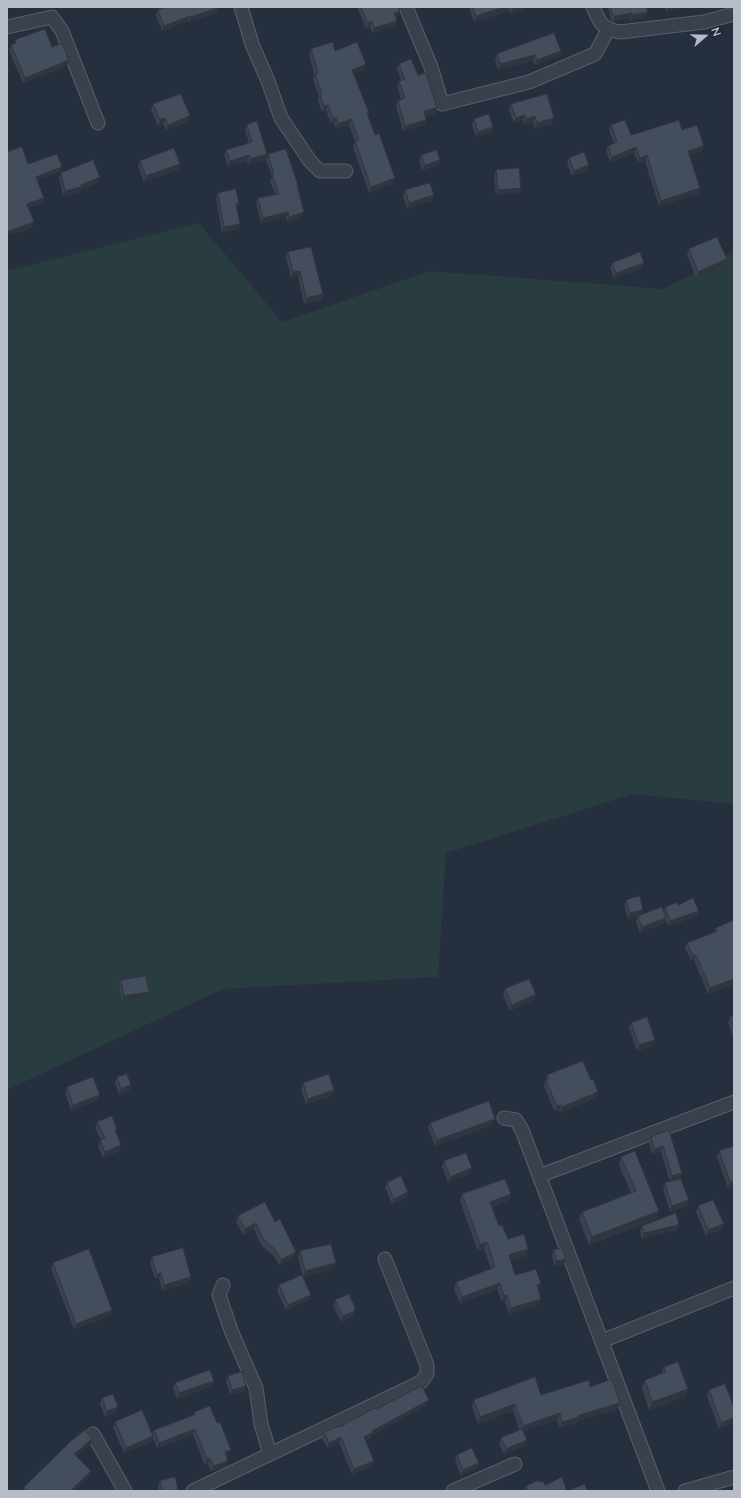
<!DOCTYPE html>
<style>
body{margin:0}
#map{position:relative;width:741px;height:1498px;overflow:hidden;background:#262f3d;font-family:Lato,sans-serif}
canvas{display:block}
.frame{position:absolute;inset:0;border:8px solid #b6bcc8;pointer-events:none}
.north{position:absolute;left:685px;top:16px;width:40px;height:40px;-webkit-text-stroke:3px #1f2632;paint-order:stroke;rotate:70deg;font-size:11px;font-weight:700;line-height:16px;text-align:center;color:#b6bcc8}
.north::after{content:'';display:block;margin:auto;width:14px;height:18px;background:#b6bcc8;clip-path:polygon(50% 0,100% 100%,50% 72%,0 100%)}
</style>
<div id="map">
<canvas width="741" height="1498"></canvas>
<div class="frame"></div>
<div class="north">N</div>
</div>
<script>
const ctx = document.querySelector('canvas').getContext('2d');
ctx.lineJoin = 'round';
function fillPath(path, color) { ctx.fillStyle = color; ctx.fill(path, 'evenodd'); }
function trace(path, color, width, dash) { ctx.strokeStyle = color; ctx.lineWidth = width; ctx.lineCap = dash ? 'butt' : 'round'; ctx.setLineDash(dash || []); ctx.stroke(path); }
const green = new Path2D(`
 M199,223l83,99 148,-51 234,18 70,-38v553l-101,-10 -187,59 -8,124 -215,12 -216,101v-819z`);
const minor = new Path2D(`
 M241,7l11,37 16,37 13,37 29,43 10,10h26
 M406,7l25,60 11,37 87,-22 66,-28 13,-24
 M593,7c7,16 9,22 27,25l84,-10 30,-8
 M7,27l45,-10 10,14 36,92
 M504,1118l12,2 6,10 136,361
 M539,1176l195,-74
 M223,1285l-4,10 13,38 24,55 5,36 9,30
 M602,1341l132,-53
 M93,1434l32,57
 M193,1491l228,-109 6,-8v-9l-42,-106
 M453,1491l62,-27
 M685,1491l49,-14`);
const wall = new Path2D(`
 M357,7h42l-1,10h-2l1,4 -2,5 -23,7 -2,-6 -4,1z
 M469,7h55v2l-14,5 -1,-3 -35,11z
 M608,7h38v10l-16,4v-3l-17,4 -2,-1z
 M665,7h17l-16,5z
 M218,8l-2,5 -27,9 -1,-1 -26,10 -6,-16 2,-5z
 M15,40l37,7 17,13 -2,6 -44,17 -14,-32 2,-6 3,-1z
 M311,49l24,2 29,19 -11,4 16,39 -1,3 25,68 -24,9 -16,-46 2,-6 -6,-16 -13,4 -2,-6 -3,1 -5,-14 -4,2 -4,-12 1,-3 -6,-18 1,-5 -5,-19z
 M561,51l-2,5 -24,9 -2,-4 -35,9 -3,-10 2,-6z
 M399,64l36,50 -9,2v4l-2,5 -21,6 -7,-25 2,-5 3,-2 -4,-13 2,-5 2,-1 -4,-11z
 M153,104l35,18 -22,8 -3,-6 -5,2 -7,-16z
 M511,104l43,14 -2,6 -17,5 -2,-7 -9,3 -1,-5 -9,3 -5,-13z
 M474,119l19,8 -2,6 -15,4 -4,-13z
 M247,125l20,29 -2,6 -17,5 -1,-4 -19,6 -4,-12 2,-5 23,-7 -4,-13z
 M611,125l20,10 51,-5 20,21 -12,4 10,33 -2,6 -39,12 -14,-45 -7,2 -4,-10 -24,9 -4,-11 2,-5 6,-3 -5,-12z
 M268,154l29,33 5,31 -15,4 -1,-4 -25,5 -5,-20 2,-5 17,-4 -5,-13 2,-4 -6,-17z
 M421,155l19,5 -2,5 -16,6 -3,-10z
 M569,158l18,13 -15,5 -5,-13z
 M140,161l40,3 -2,6 -34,12 -6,-16z
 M496,170l23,23 -23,2 -2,-19z
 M61,173l39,4 -2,6 -18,7 -1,3 -16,3 -4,-17z
 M405,190l27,11 -25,8 -4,-13z
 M218,193l19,16 3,15 -2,5 -16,4 -6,-35z
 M689,249l38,10 -2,6 -29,13 -9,-23z
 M288,252l35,42 -2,6 -17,4 -6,-28 -7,2 -5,-20z
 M612,263h32l-2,6 -28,10 -4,-11z
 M626,900l17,10 -2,5 23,-4 1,-4 13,-2 21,6 -2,5 -29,10 -2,-6 -2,3 -24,10 -4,-11 2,-6 -10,3 -4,-14z
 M734,920v64l-26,10 -14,-34 -3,1 -6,-13 2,-5 27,-11 2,-4z
 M121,980l26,17 -25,4 -3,-16z
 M505,989l31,5 -2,6 -24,11 -7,-16z
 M734,1016v23l-6,-16 2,-6z
 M631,1023l24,17 -2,5 -16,6 -8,-23z
 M547,1075l44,5 7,12 -2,6 -36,15 -1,-3 -4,2 -11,-26z
 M117,1077l14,8 -2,6 -10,4 -4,-12z
 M303,1083l29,13 -26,8 -5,-15z
 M67,1087l31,13 -27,11 -6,-18z
 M97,1122l19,11 3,18 -16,7 -5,-12 2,-6h1l-6,-12z
 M430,1123l63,2 -58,21 -7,-18z
 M669,1130l11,49 -10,3 -9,-30 -9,2 -3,-11 2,-6z
 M719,1151l15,34 -6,3 -11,-31z
 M621,1157l36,62 -68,26 -10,-26 3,-7 49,-19 -12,-28z
 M444,1161l26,13 -22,8 -6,-15z
 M387,1183l19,15 -14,6 -7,-16z
 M665,1183l24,17 -2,6 -17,6 -7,-23z
 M462,1194h49l-3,7 -16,6 7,19 9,13 20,10 -2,7 -15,4 4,15 23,15v15l-29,9 -4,-12h-3l-5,-13 -37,15 -6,-15 2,-7 35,-13 -7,-21 -6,3 -18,-50z
 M698,1206l24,23 -16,7 -10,-24z
 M238,1216l37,6 21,30 -2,6 -15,7 -5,-9 -13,-11 -7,-16 -11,6 -7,-13z
 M642,1226l35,4 -35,9 -2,-8z
 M554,1250l12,9 -2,5 -10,2 -2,-11z
 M300,1251l34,18 -31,8 -5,-20z
 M152,1257l39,20 -2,6 -27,8 -3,-13 -4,1 -5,-16z
 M53,1263l57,53 -36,13 -23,-60z
 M279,1285l30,15 -23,10 -9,-19z
 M335,1300l18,16 -12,6 -8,-16z
 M664,1367l24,22 -3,8 -36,13 -7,-22 3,-8 16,-6z
 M228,1376l16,16 -14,3 -4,-14z
 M214,1381l-2,5 -35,13 -4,-11 2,-5z
 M590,1387l28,22 -41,12v2l-17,5 -3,-8 -34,12 2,14 -21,8 -5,-10 2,-6 19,-7 -7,-20 -35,13 -6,-18 2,-6 67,-5z
 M709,1390l25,17 -15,22 -12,-33z
 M102,1398l14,15 -11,4 -5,-13z
 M429,1400l-2,5 -55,30 -1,3 -6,2 9,21 -2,6 -20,7 -13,-31 -12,5 -5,-10 2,-6 16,-5 36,-18z
 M194,1415l35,40 -2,1 -1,10 -15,6 -3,-9 -3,2 -12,-30 -36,13 -4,-10 -2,4 -27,11 -11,-25 2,-6 37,12 2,-4z
 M92,1439l-2,6 -14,11 15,15 -3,7 -14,13h-51l1,-4z
 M457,1455l22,8 -2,5 -16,7 -6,-14z
 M160,1481l18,8v2h-19l-1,-5z
 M540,1482l5,3 22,6h20h-63l2,-5z`);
const shadedWall = new Path2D(`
 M504,7h6l-1,4 -35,11 2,-6z
 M517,7h7v2l-14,5 2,-5z
 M668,7h14l-16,5z
 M218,8l-2,5 -27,9 2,-5z
 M400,11l-2,6 -6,1 2,-5z
 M648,12l-2,5 -16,4 2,-6z
 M632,13l-2,5 -17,4 2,-6z
 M190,16l-2,5 -26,10 2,-5z
 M372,21l-2,6 -4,1 2,-5z
 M397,21l-2,5 -23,7 2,-5z
 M561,51l-2,5 -24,9 2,-5z
 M535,55l-2,6 -35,9 2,-6z
 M69,60l-2,6 -44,17 2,-5z
 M366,64l-2,6 -14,5 2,-5z
 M328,105l-2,5 -4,2 2,-6z
 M437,108l-2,6 -13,3 2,-6z
 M525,115l-2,5 -9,3 2,-5z
 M190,116l-2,6 -22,8 2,-5z
 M535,116l-2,6 -9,3 2,-6z
 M336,117l-2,6 -3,1 2,-5z
 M165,118l-2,6 -5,2 2,-6z
 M554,118l-2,6 -17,5 2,-6z
 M351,119l-2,6 -13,4 2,-5z
 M426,120l-2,5 -21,6 2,-5z
 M493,127l-2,6 -15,4 2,-5z
 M704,146l-2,5 -16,6 2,-6z
 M636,147l-2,6 -24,9 2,-5z
 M267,154l-2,6 -17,5 2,-6z
 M249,155l-2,6 -19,6 2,-6z
 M647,155l-2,6 -7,2 2,-5z
 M440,160l-2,5 -16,6 3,-6z
 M180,164l-2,6 -34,12 2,-6z
 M589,165l-2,6 -15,5 2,-5z
 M62,167l-2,5 -26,10 2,-5z
 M100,177l-2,6 -18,7 -1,3 -16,3 2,-5 16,-6z
 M395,178l-2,6 -24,9 2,-6z
 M521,188l-2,5 -23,2 2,-5z
 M700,188l-2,6 -39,12 2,-5z
 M434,195l-2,6 -25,8 2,-6z
 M44,198l-2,5 -17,6 2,-5z
 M239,203l-2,6 -1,-5z
 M288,212l-2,6 -25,5 2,-5z
 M304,212l-2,6 -15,4 2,-5z
 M34,222l-2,6 -25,8v-4z
 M240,224l-2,5 -16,4 2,-6z
 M727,259l-2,6 -29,13 2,-6z
 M644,263l-2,6 -28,10 2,-6z
 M300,271l-2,5 -7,2 2,-6z
 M323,294l-2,6 -17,4 2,-6z
 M643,910l-2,5 -13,4 2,-6z
 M699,911l-2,5 -29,10 2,-5z
 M666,918l-2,5 -24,10 2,-6z
 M696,955l-2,5 -3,1 2,-5z
 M734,979v5l-26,10 2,-6z
 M149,992l-2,5 -25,4 2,-5z
 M536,994l-2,6 -24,11 2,-6z
 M655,1040l-2,5 -16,6 2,-6z
 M131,1085l-2,6 -10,4 2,-6z
 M334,1090l-2,6 -26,8 2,-5z
 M598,1092l-2,6 -36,15 2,-6z
 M100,1095l-2,5 -27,11 2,-6z
 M561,1105l-2,5 -4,2 2,-6z
 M495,1119l-2,6 -58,21 2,-6z
 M121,1145l-2,6 -16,7 2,-6z
 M663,1146l-2,6 -9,2 2,-5z
 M472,1168l-2,6 -22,8 2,-5z
 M682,1173l-2,6 -10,3 2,-6z
 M734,1181v4l-6,3 2,-6z
 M408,1192l-2,6 -14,6 2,-5z
 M511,1194l-3,7 -20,7 2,-6z
 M689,1200l-2,6 -17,6 2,-6z
 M659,1211l-2,8 -68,26 3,-8z
 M256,1223l-2,6 -11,6 2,-6z
 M724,1224l-2,5 -16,7 2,-6z
 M679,1225l-2,5 -35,9 2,-6z
 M487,1242l-3,6 -6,3 2,-7z
 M528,1249l-2,7 -20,6 3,-7z
 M296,1252l-2,6 -15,7 2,-5z
 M566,1259l-2,5 -10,2 2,-5z
 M336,1263l-2,6 -31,8 2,-6z
 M161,1273l-2,5 -4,1 2,-5z
 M191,1277l-2,6 -27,8 2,-6z
 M500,1283l-3,6 -37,15 2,-7z
 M541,1284l-3,7 -1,-6z
 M311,1295l-2,5 -23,10 2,-5z
 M507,1295l-2,7h-3l2,-6z
 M541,1299l-3,6 -29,9 2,-6z
 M112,1310l-2,6 -36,13 2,-5z
 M355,1311l-2,5 -12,6 2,-6z
 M214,1381l-2,5 -35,13 2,-6z
 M246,1386l-2,6 -14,3 2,-5z
 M688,1389l-3,8 -36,13 3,-8z
 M429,1400l-2,5 -55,30 -1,3 -9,4 2,-5 8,-6z
 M620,1403l-2,6 -41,12v2l-17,5 2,-6 17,-7z
 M515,1404l-2,7 -35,13 2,-7z
 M118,1407l-2,6 -11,4 2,-6z
 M560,1413l-3,7 -37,13 3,-7z
 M734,1418v5l-15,6 2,-6z
 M195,1429l-2,6 -36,13 2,-5z
 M153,1436l-2,6 -27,11 2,-5z
 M341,1437l-2,6 -12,5 2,-5z
 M92,1439l-2,6 -18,15 2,-6z
 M527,1440l-2,6 -21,8 2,-5z
 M231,1450l-2,5 -6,3 2,-6z
 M210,1458l-2,5 -3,2 2,-6z
 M228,1461l-2,5 -15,6 2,-6z
 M374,1461l-2,6 -20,7 2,-5z
 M479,1463l-2,5 -16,7 2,-5z
 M91,1471l-3,7 -14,13h-4z`);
const building = new Path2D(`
 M166,7h51l1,1 -27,9 -1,-1 -26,10 -6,-16z
 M361,7h38l1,4 -6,2 3,8 -23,7 -2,-7 -4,2z
 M473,7h31l-28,9z
 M611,7h35l2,5 -16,3v-2l-17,3h-2z
 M45,29l7,18 10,-4 7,17 -44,18 -14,-33 5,-2 -1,-3z
 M554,33l7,18 -24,9 -2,-5 -35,9 -3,-10z
 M333,42l2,9 22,-9 9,22 -14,6 17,43h-2l8,22 4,-2 16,45 -24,9 -16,-46 4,-1 -8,-21 -13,5 -2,-7 -3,2 -5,-14 -4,1 -4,-11 2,-1 -7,-20 3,-1 -7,-24z
 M411,59l7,16 8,-2 11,35 -13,3 2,9 -21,6 -7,-25 7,-3 -6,-17 6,-2 -6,-15z
 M181,94l9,22 -22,9 -3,-7 -5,2 -7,-16z
 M547,94l7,24 -17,5 -2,-7 -9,3 -1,-4 -9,3 -5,-14z
 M489,114l4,13 -15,5 -4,-13z
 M625,120l6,15 48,-15 3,10 15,-5 7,21 -16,5 12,37 -39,13 -14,-46 -7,3 -4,-11 -24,10 -4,-11 9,-4 -6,-17z
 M257,121l10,33 -17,5 -1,-4 -19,6 -4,-11 26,-8 -5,-17z
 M22,147l6,17 29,-10 5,13 -26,10 8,21 -17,6 7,18 -27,10v-80z
 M174,148l6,16 -34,12 -6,-15z
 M286,149l12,36h-1l7,27 -15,5 -1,-5 -25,6 -5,-20 21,-4 -7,-19 2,-1 -6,-20z
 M437,150l3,10 -15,5 -4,-10z
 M584,152l5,13 -15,6 -5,-13z
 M93,160l7,17 -19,8v2l-16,4 -4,-18z
 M519,168l2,20 -23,2 -2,-20z
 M430,183l4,12 -25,8 -4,-13z
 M236,189l3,14 -3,1 4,20 -16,3 -6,-34z
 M717,237l10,22 -29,13 -9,-23z
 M311,247l12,47 -17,4 -6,-27 -7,1 -5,-20z
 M640,252l4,11 -28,10 -4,-10z
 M640,896l3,14 -13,3 -4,-13z
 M693,898l6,13 -29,10 -5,-14 12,-5 1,3z
 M662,907l4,11 -24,9 -4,-11z
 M734,920v59l-24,9 -14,-33 -3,1 -6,-13 30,-12 -1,-3z
 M146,976l3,16 -25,4 -3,-16z
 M529,979l7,15 -24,11 -7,-16z
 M734,1016v12l-4,-11z
 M647,1017l8,23 -16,5 -8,-22z
 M583,1061l8,19 2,-1 5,13 -36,15 -1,-2 -4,1 -11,-25 2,-1 -1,-5z
 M127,1074l4,11 -10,4 -4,-12z
 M329,1074l5,16 -26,9 -5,-16z
 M93,1077l7,18 -27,10 -6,-18z
 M489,1101l6,18 -58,21 -7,-17z
 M112,1116l5,13 -2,1 6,15 -16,7 -5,-12 5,-2 -8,-16z
 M669,1130l13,43 -10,3 -9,-30 -9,3 -3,-12z
 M734,1146v35l-4,1 -11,-31z
 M635,1151l24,60 -67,26 -10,-25 54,-21 -15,-34z
 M466,1153l6,15 -22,9 -6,-16z
 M401,1176l7,16 -14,7 -7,-16z
 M505,1179l6,15 -21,8 9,24 3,-1 6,14 16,-5 4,15 -19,6 6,20 21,-6 5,15 -4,1 4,14 -30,9 -4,-13 -3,1 -4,-13 -38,14 -6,-15 39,-15 -8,-25 -7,2 -18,-50z
 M681,1179l8,21 -17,6 -7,-23z
 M713,1200l11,24 -16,6 -10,-24z
 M265,1202l10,20 5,-3 16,33 -15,8 -5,-10 -13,-11 -7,-16 -11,6 -7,-13z
 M676,1213l3,12 -35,8 -2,-7z
 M331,1244l5,19 -31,8 -5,-20z
 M183,1248l8,29 -27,8 -3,-12 -4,1 -5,-17z
 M562,1248l4,11 -10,2 -2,-11z
 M89,1249l23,61 -36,14 -23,-61z
 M302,1275l9,20 -23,10 -9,-20z
 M349,1294l5,11 1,6 -12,5 -8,-16z
 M678,1362l10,27 -36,13 -7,-22 21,-8 -2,-5z
 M210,1370l4,11 -35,12 -4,-10z
 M242,1372l4,14 -14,4 -4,-14z
 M535,1377l6,18 48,-15 1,7 22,-8 8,24 -41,12v2l-17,5 -2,-9 -37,13 -8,-22 -35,13 -6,-17z
 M725,1384l9,23v11l-13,5 -12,-33z
 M422,1386l7,14 -57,31 1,1 -9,5 10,24 -20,8 -13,-32 -12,6 -5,-11 15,-6 1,1 25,-14 10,-5 1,1z
 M113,1394l5,13 -11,4 -5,-13z
 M210,1406l7,17 3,-1 11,28 -6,2 3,9 -15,5 -3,-8 -3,1 -12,-30 -36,14 -5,-13 40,-15 1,-3z
 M142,1410l11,26 -27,12 -11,-26z
 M522,1429l5,11 -21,9 -5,-11z
 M85,1430l7,9 -18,15 17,17 -21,20h-42l-4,-4 46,-45z
 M472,1448l7,15 -16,7 -6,-15z
 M175,1477l3,12 -6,2h-9l-3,-10z
 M562,1477l5,14 18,-7 2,7h-59l-2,-5 13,-6 1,2 3,-1 2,4z`);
fillPath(green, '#293c3f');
trace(minor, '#585f6b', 15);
trace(minor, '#3a414d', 13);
fillPath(wall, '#3a424f');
fillPath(shadedWall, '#2f3640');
fillPath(building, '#434d5c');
trace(building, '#2f3640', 1);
</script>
